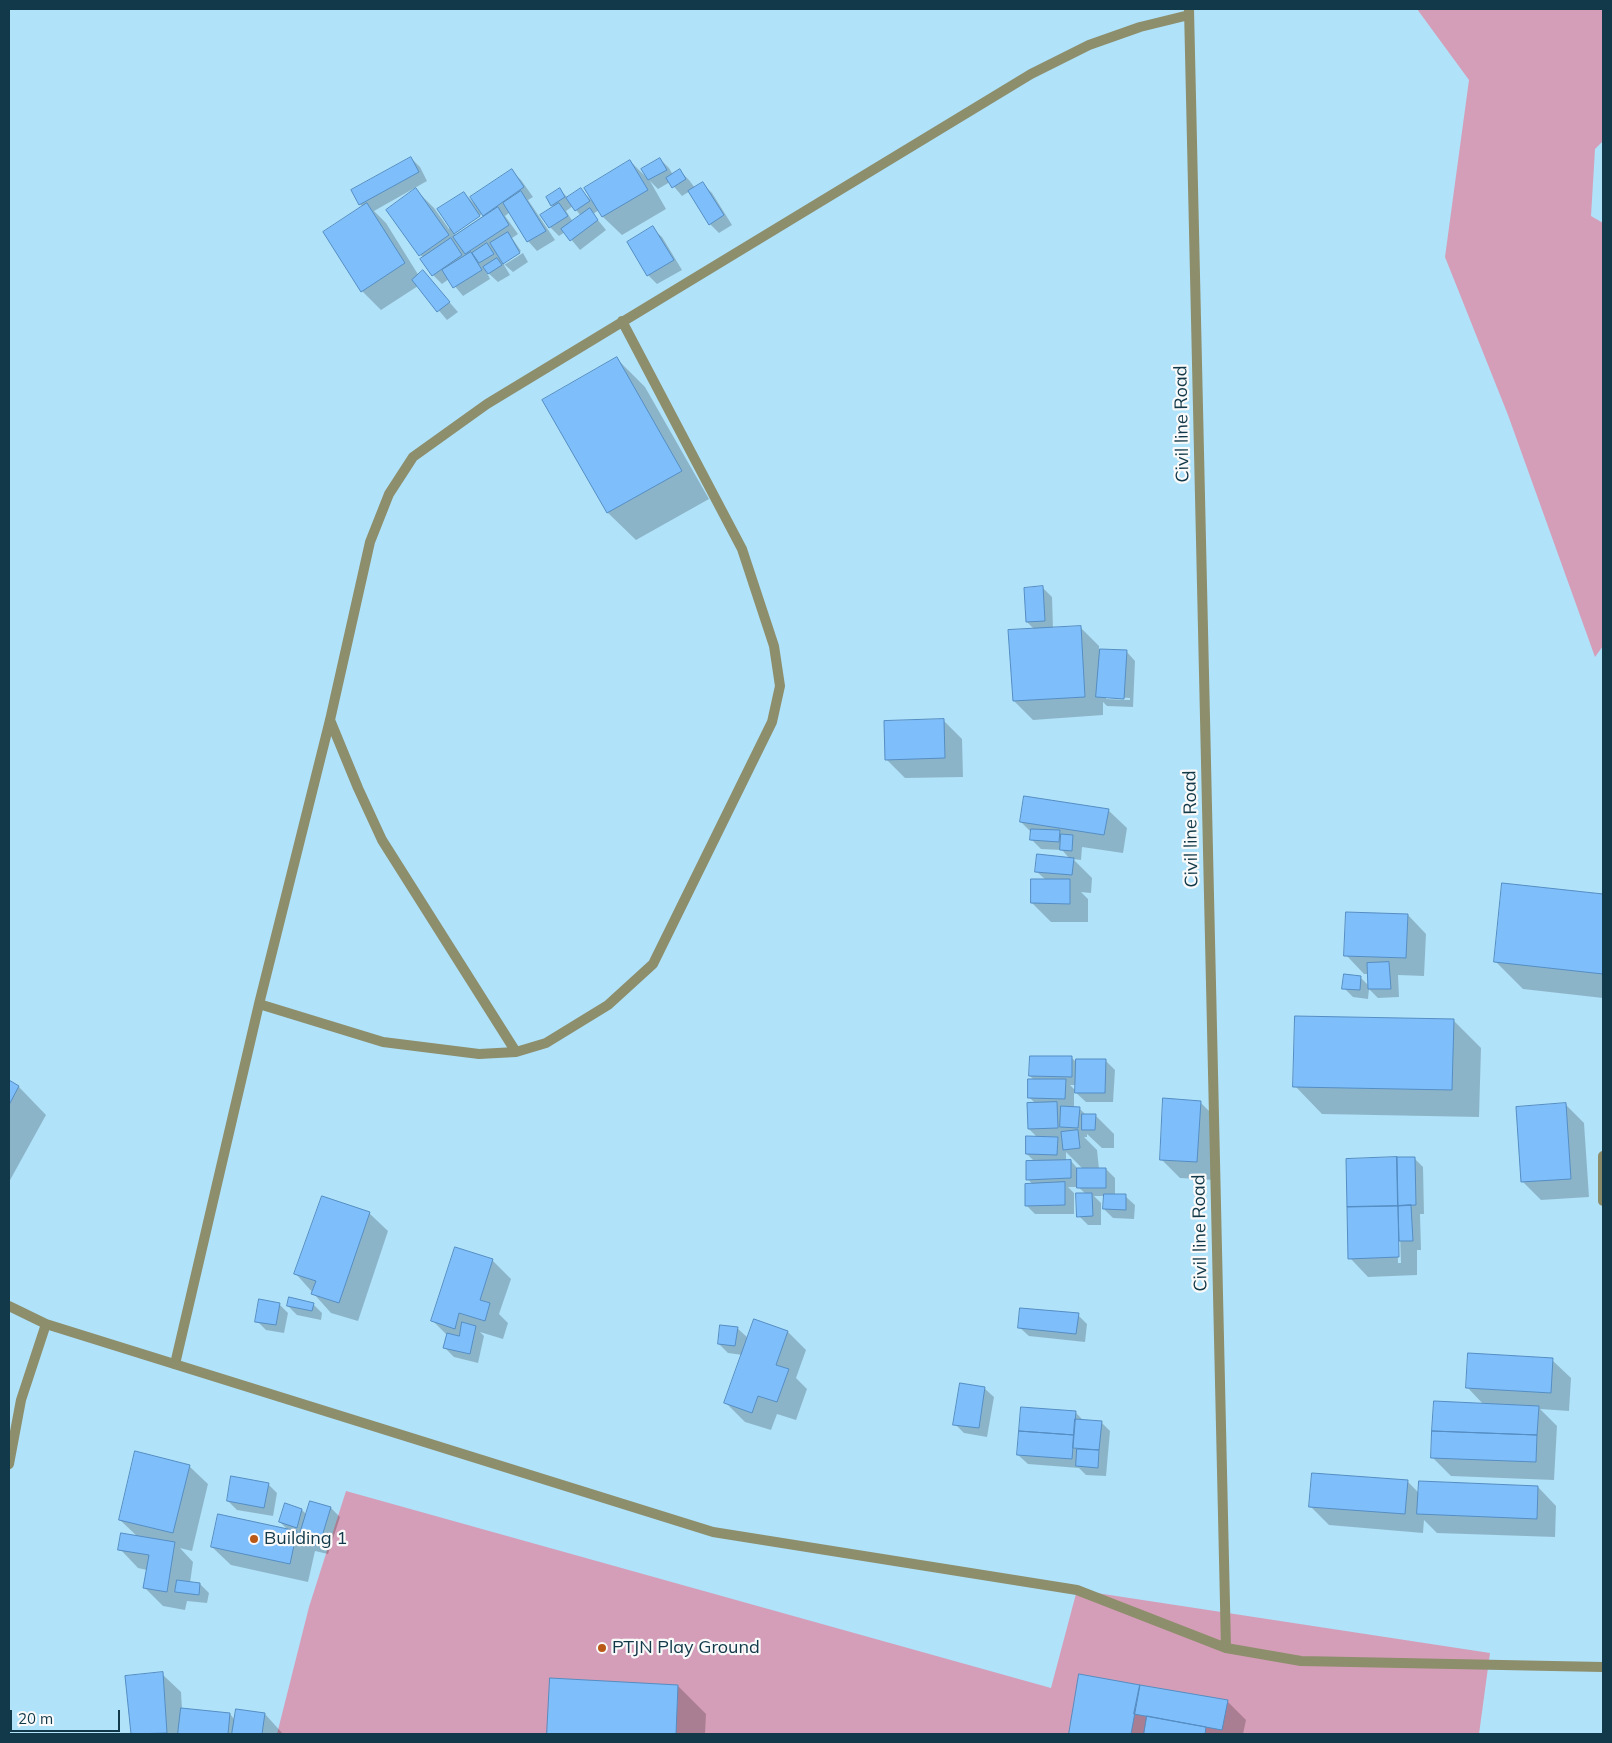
<!DOCTYPE html>
<style>
body{margin:0}
#map{position:relative;width:1612px;height:1743px;overflow:hidden;background:#b0e2fa;font-family:Mulish,sans-serif}
canvas{display:block}
.frame{position:absolute;inset:0;border:10px solid #123949;pointer-events:none}
.scale{position:absolute;left:10px;top:1710px;width:110px;height:22px;box-sizing:border-box;border:2px solid #123949;border-top:0;padding-left:6px;font-size:15px;line-height:18px;white-space:nowrap;color:#123949;-webkit-text-stroke:4px #fafafa;paint-order:stroke}
</style>
<div id="map">
<canvas width="1612" height="1743"></canvas>
<div class="frame"></div>
<div class="scale">20 m</div>
</div>
<script>
const ctx = document.querySelector('canvas').getContext('2d');
ctx.lineJoin = 'round';
function fillPath(path, color) { ctx.fillStyle = color; ctx.fill(path, 'evenodd'); }
function trace(path, color, width, dash) { ctx.strokeStyle = color; ctx.lineWidth = width; ctx.lineCap = dash ? 'butt' : 'round'; ctx.setLineDash(dash || []); ctx.stroke(path); }
function drawText(font, color, halo, rows, align = 'center') {
  ctx.font = font + ' Mulish,sans-serif'; ctx.lineWidth = 4.5; ctx.setLineDash([]); ctx.textBaseline = 'middle'; ctx.strokeStyle = halo; ctx.fillStyle = color; for (const [text, x, y, turn = 0] of rows) {
    ctx.save(); ctx.translate(x, y); ctx.rotate((+turn || 0) * Math.PI / 180); ctx.textAlign = isNaN(turn) ? turn : align; if (halo) ctx.strokeText(text, 0, 0); ctx.fillText(text, 0, 0); ctx.restore();
  }
}
const green = new Path2D(`
 M1417,9h186v132l-8,8 -4,67 12,7v423l-8,11 -87,-242 -63,-158 24,-177z
 M346,1491l705,197 26,-98 413,63 -11,81h-1202l32,-127z`);
const shadow = new Path2D(`
 M411,158l9,9 7,14 -53,30 12,12 33,53 4,-4 35,40 -11,8 -29,-34 -37,24 -19,-19 1,-84 -3,-3z
 M660,159l9,9 4,7 7,-4 9,9 6,8 8,-4 9,9 20,32 -13,8 -9,-9 -20,-33 -8,5 -12,-14 -12,7 -8,-8 16,28 -44,26 -19,-18 -4,-7 -6,4 13,16 -26,20 -15,-18 -6,4 -9,-9 4,-20 -2,-2 8,-15 8,8 13,-8 12,12 37,-41 18,18zM573,206l8,10 -8,6 -7,-11z
 M512,171l9,9 12,17 -5,3 27,40 -18,11 -9,-10 -18,-29 -5,4 13,18 -6,4 9,13 -17,11v3l19,-12 5,9 -15,10 -8,-7h-1l6,10 -12,7 -12,-11 4,8 -27,17 -14,-17 -7,5 -9,-9 -10,-17 -35,-48 28,-20 18,18 15,21 15,-36 12,12zM485,212l1,2 -31,21v-3z
 M652,228l10,9 20,33 -25,14 -9,-9z
 M617,359l28,28 64,112 -73,41 -28,-27 -64,-113z
 M1043,588l9,9 1,32 27,-2 19,19v4l27,1 9,10 -2,46 -26,-1 -4,-4v13l-70,5 -19,-19 21,-71 -8,-8zM1106,697l24,1v2l-24,-1z
 M943,720l19,19 1,38 -58,1 -18,-18z
 M1108,810l19,18 -4,25 -41,-6 -1,13 -8,-1 19,19 -1,15 -10,-1 7,7v23h-37l-19,-19 14,-23 -10,-9 34,-12 -8,-9 -21,-1 -9,-9v-7l-11,-11z
 M1504,884l99,11v103l-80,-9 -28,-28z
 M1408,915l18,19 -2,42 -26,-1 1,22 -21,1 -9,-9 -1,10 -15,-2 -9,-9 16,-11 9,9 -1,-12h-4l-18,-19z
 M1453,1020l28,28 -2,69 -157,-3 -27,-28z
 M1072,1058l5,5 29,-2 9,9 -2,32h-27l-12,-11v17h5l7,7h9l19,19v14h-12l-15,-14v3h-3l13,13 2,19h7l9,9v17l10,1 10,9 -1,14 -21,-1 -9,-9 1,-13h-11l7,7v22h-13l-9,-9 7,-22 -8,-7h-10l6,6v21h-39l-9,-9 7,-20 -5,-6 7,-17 -8,-8 11,-16 -9,-9 7,-25 -7,-7 6,-16 -5,-5zM1070,1085h7v7zM1066,1152l17,17h-5l-7,-8h-5z
 M9,1082l10,5 27,28 -37,67z
 M1200,1102l19,19 -4,59 -35,-2 -19,-19z
 M1565,1104l19,19 5,74 -48,3 -19,-19z
 M1414,1158l9,9 1,47h-4l1,36h-4v25l-49,2 -18,-19 -3,-98zM1396,1176h2l3,87h-3z
 M369,1213l19,18 -30,90 -27,-8 -35,-39z
 M492,1260l19,19 -12,35 9,9 -5,16 -23,-7 4,4 -6,27 -24,-6 -9,-9 3,-12 -15,-15z
 M279,1304l9,9 -4,20 -18,-3 -9,-9z
 M313,1304l9,9 -1,7 -24,-5 -9,-9z
 M1078,1315l9,9 -2,18 -56,-6 -10,-9z
 M737,1328l10,9 -1,6 42,-11 18,18 -10,28 11,11 -11,31 -19,-6 -6,16 -26,-8 -19,-19 17,-48 -15,-2 -9,-9z
 M1552,1360l19,18 -2,33 -29,-2 17,17 -3,54 -103,-4 -18,-18 51,-53 -17,-18z
 M984,1388l10,9 -7,40 -23,-4 -9,-9z
 M1075,1412l9,9 17,1 9,9 -4,45 -20,-1 -7,-7 -51,-4 -10,-9z
 M189,1466l19,18 -16,67 -12,-3 13,14 -3,21 10,1 9,9 -2,10 -20,-2 -2,9 -22,-4 -19,-19 3,-17 -9,-2 -18,-19 18,-12 -18,-17z
 M1407,1481l12,12 119,-6 18,19 -1,31 -118,-4 -13,-13 -1,13 -94,-8 -18,-18z
 M268,1484l9,9 -4,23 -36,-6 -9,-9z
 M311,1502l20,6 9,9 -12,37 -13,-3 -7,31 -77,-17 -19,-18 77,-16 -9,-9 22,-12 5,5z
 M162,1674l19,18 1,17 48,5 5,6 30,-6 18,20h-151l-5,-57z
 M1080,1676l147,25 19,19 -3,14h-173z
 M551,1680l127,6 28,28 -1,20h-157z`);
const building = new Path2D(`
 M411,157l8,15 -60,33 -8,-15z
 M660,158l7,12 -19,10 -7,-11z
 M630,160l18,30 -46,27 -18,-29z
 M512,169l12,18 -41,29 -13,-19z
 M680,169l6,10 -14,9 -6,-10z
 M703,182l21,33 -15,10 -21,-34z
 M416,188l33,47 -30,21 -33,-46z
 M560,188l5,9 -14,9 -5,-9z
 M581,188l9,13 -15,10 -9,-13z
 M521,191l25,40 -19,11 -24,-39z
 M464,192l16,24 -26,18 -17,-25z
 M367,203l38,60 -44,29 -38,-60z
 M559,203l9,13 -19,12 -9,-13z
 M498,207l11,18 -44,29 -12,-17z
 M590,208l8,12 -28,21 -9,-12z
 M653,226l21,34 -27,16 -20,-34z
 M508,232l12,21 -17,11 -13,-21z
 M451,238l11,17 -30,21 -12,-17z
 M487,243l7,11 -15,9 -7,-10z
 M471,252l11,18 -29,18 -11,-18z
 M497,258l5,7 -14,9 -5,-7z
 M423,270l27,32 -13,10 -25,-32z
 M617,357l65,114 -75,42 -65,-113z
 M1043,586l2,35 -19,1 -2,-34z
 M1081,626l4,71 -72,4 -5,-71z
 M1100,649l27,1 -3,49 -28,-2z
 M944,719l1,39 -60,2 -1,-39z
 M1024,796l85,13 -5,26 -84,-13z
 M1031,829l29,1 -1,12 -29,-2z
 M1061,834l12,1 -1,16 -12,-1z
 M1037,854l37,4 -2,17 -37,-3z
 M1031,879h39v25l-39,-1z
 M1502,883l101,11v80l-109,-12z
 M1346,912l62,2 -2,44 -62,-2z
 M1389,962l2,27h-23l-1,-26z
 M1344,974l17,2 -1,14 -18,-1z
 M1295,1016l159,3 -2,71 -159,-3z
 M1030,1056h42v21l-43,-1z
 M1076,1059h30l-1,34h-30z
 M1028,1079h38l-1,20 -37,-1z
 M9,1080l10,6 -10,19z
 M1163,1098l38,3 -4,61 -37,-2z
 M1057,1102l1,26 -30,1 -1,-26z
 M1566,1103l5,76 -50,3 -5,-75z
 M1061,1106l19,1 -2,21 -18,-1z
 M1082,1114h14l-1,16h-13z
 M1078,1130l2,18 -17,2 -2,-18z
 M1026,1136l32,1 -1,18 -31,-1z
 M1397,1157h18l1,48 -18,1z
 M1397,1157l1,49 -51,1 -1,-48z
 M1071,1160v18l-45,2v-19z
 M1077,1168h29v20h-29z
 M1065,1182v23l-40,1v-22z
 M1076,1193h16l1,23 -16,1z
 M1104,1194h22v16l-23,-1z
 M322,1196l48,16 -31,91 -28,-9 5,-13 -22,-7z
 M1411,1205l2,36h-14l-1,-35z
 M1398,1206l1,51 -51,2 -1,-52z
 M455,1247l38,12 -13,41 10,3 -5,18 -26,-8 -4,16 -24,-8z
 M289,1297l25,6 -2,8 -25,-5z
 M259,1299l21,4 -4,22 -21,-3z
 M1020,1308l59,5 -3,21 -58,-6z
 M754,1319l34,12 -12,34 13,4 -12,33 -19,-6 -6,17 -28,-10z
 M462,1322l14,4 -6,28 -27,-6 4,-15 12,3z
 M720,1325l18,2 -3,19 -17,-2z
 M1468,1353l85,5 -2,35 -85,-5z
 M960,1383l25,4 -6,41 -26,-3z
 M1434,1401l105,5 -2,29 -105,-4z
 M1021,1407l55,4 -2,24 -55,-4z
 M1075,1419l27,2 -3,29 -26,-2z
 M1019,1431l55,4 -2,24 -55,-4z
 M1432,1431l105,4 -1,27 -105,-4z
 M1077,1449l22,1 -1,18 -22,-2z
 M135,1451l55,14 -17,68 -54,-13z
 M1312,1473l96,7 -3,34 -96,-7z
 M231,1476l38,7 -5,25 -37,-7z
 M1419,1481l119,5 -1,33 -120,-5z
 M310,1501l21,6 -12,39 -21,-6z
 M285,1503l17,6 -5,19 -18,-6z
 M218,1514l79,17 -7,33 -79,-17z
 M121,1533l54,9 -8,50 -24,-4 6,-33 -31,-5z
 M177,1580l23,3 -1,12 -24,-3z
 M163,1672l4,61 -36,1 -6,-58z
 M1079,1674l61,11 -9,49h-62z
 M550,1678l128,7 -2,49h-129z
 M1140,1685l88,15 -6,30 -88,-16z
 M181,1708l49,5 -2,21h-50z
 M236,1709l29,4 -3,21h-30z
 M1147,1716l59,11 -1,7h-61z`);
const service = new Path2D(`
 M330,720l28,68 24,52 134,212
 M259,1004l124,38 96,12 37,-2 30,-9 62,-38 45,-41 119,-242 8,-36 -6,-40 -32,-97 -120,-228
 M1603,1156v45
 M175,1364l84,-360 71,-284 40,-178 19,-48 24,-37 74,-53 544,-330 58,-29 51,-18 49,-12`);
const minor = new Path2D(`
 M1189,9l37,1639
 M9,1306l37,18 667,208 364,58 149,58 75,13 302,6
 M9,1464l12,-64 25,-76`);
const markers = [
 [254,1539,5,"#b95817"],
 [602,1648,5,"#b95817"]
];
const streetNames = [
 ["Civil line Road",1182,424,-91],
 ["Civil line Road",1191,829,-91],
 ["Civil line Road",1200,1233,-91]
];
const poiNames = [
 ["Building 1",264,1539],
 ["PTJN Play Ground",612,1648]
];
fillPath(green, '#d49eb8');
fillPath(shadow, '#0003');
fillPath(building, '#7ebefb');
trace(building, '#548dc3', 1);
trace(service, '#8d8e6b', 10);
trace(minor, '#8d8e6b', 10);
for (const [x, y, r, color] of markers) { const dot = new Path2D(); dot.arc(x, y, r, 0, 2 * Math.PI); ctx.fillStyle = color; ctx.fill(dot); trace(dot, '#fafafa', 2); }
drawText('18px', '#123949', '#fafafa', streetNames);
drawText('18px', '#123949', '#fafafa', poiNames, 'left');
</script>
